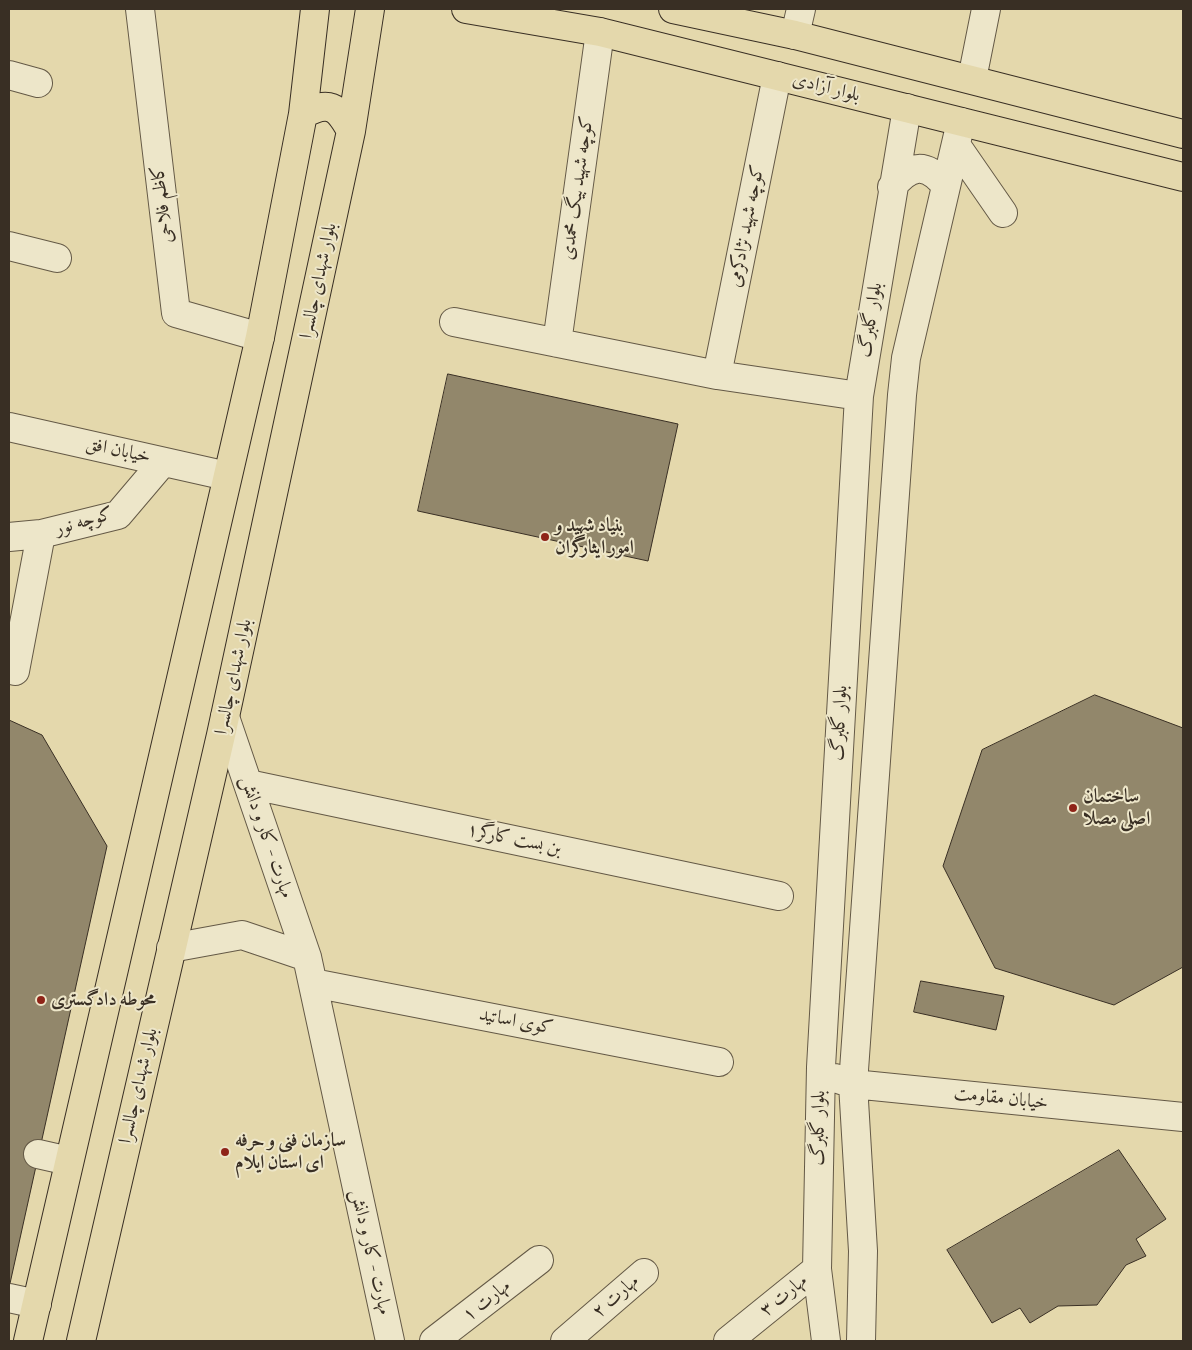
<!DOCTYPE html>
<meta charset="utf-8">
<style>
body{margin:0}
#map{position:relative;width:1192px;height:1350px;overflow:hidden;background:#e4d8ac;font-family:"Libre Bodoni",serif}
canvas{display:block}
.frame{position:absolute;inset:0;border:10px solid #392f24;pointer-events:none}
</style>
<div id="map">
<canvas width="1192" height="1350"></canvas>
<div class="frame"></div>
</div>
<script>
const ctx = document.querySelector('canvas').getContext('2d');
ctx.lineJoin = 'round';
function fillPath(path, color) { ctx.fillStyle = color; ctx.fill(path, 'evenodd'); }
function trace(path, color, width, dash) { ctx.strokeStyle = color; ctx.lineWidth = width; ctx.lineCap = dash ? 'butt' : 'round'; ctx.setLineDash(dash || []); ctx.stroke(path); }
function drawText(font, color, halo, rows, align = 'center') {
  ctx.font = font + ' "Libre Bodoni",Amiri,serif'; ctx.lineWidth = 4; ctx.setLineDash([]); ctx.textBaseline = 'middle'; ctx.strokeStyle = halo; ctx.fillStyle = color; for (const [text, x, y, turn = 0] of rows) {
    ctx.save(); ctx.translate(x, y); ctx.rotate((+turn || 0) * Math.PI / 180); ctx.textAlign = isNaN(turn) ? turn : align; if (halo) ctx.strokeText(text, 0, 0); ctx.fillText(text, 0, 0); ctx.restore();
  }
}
const building = new Path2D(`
 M448,374l230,50 -30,137 -230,-50z
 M1095,695l88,33v239l-69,38 -119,-37 -52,-102 39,-116z
 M9,720l33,15 65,111 -98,442z
 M921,981l83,15 -8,34 -82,-18z
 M1119,1150l47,69 -30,20 10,17 -20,9 -29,40 -39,1 -28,17 -10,-15 -28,15 -45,-73z`);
const minor = new Path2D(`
 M140,9l36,304 84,24
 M795,35l6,-26
 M9,75l29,8
 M972,79l14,-70
 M956,145l47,68
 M892,187c19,-23 34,-25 54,-1
 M9,246l48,12
 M454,322l263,53 142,21
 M557,343l43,-311
 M717,375l60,-299
 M9,427l218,49
 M9,537l32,-3 77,-19 45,-53
 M9,669l6,2 26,-137
 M225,717l82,240 83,384
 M248,784l531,112
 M171,948l71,-13 65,22
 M313,983l406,79
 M835,1078l18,6 330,33
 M38,1154l31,7
 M9,1298l28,6
 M434,1341l105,-81
 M565,1341l79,-68
 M728,1341l89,-72
 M826,1341l-9,-72 4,-202 38,-671 48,-288
 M861,1341l2,-90 -10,-167 49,-689 4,-37 55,-236`);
const major = new Path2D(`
 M466,9l134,23 583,145
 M673,9l122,26 388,99
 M303,114c26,-13 34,-9 48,17
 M28,1341l232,-1004 43,-223 12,-105
 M81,1341l140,-606 130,-604 19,-122`);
const markers = [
 [545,537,5,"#8f2418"],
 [1073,808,5,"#8f2418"],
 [41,1000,5,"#8f2418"],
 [225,1152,5,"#8f2418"]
];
const streetNames = [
 ["بلوار آزادی",826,88,14],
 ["کوچه شهید بیگ محمدی",578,188,-82],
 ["کاظم فلاحی",163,204,-97],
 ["کوچه شهید نژادکرمی",747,226,-79],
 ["بلوار شهدای چالسرا",319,281,-78],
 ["بلوار گلبرگ",871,320,-81],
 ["خیابان افق",118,451,12],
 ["کوچه نور",84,522,-16],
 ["بلوار شهدای چالسرا",234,677,-78],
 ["بلوار گلبرگ",840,723,-87],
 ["مهارت - کار و دانش",266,837,71],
 ["بن بست کارگر۱",514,840,12],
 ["کوی اساتید",516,1022,11],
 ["بلوار شهدای چالسرا",139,1086,-77],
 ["خیابان مقاومت",1001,1099,6],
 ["بلوار گلبرگ",819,1128,-89],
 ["مهارت - کار و دانش",370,1252,77],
 ["مهارت ۳",784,1296,-39],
 ["مهارت ۲",616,1297,-41],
 ["مهارت ۱",487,1301,-38]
];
const poiNames = [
 ["بنیاد شهید و",555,526],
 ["امور ایثارگران",555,548],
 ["ساختمان",1083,797],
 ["اصلی مصلا",1083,819],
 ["محوطه دادگستری",51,1000],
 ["سازمان فنی و حرفه",235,1141],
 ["ای استان ایلام",235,1163]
];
fillPath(building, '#92876b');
trace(building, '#392f24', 1);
trace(minor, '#645946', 30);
trace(major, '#392f24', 30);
trace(minor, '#ede6c9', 28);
trace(major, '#e4d8ac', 28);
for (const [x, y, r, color] of markers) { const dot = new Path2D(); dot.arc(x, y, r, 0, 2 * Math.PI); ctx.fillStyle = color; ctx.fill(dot); trace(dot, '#ede6c9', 2); }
drawText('19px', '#392f24', '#ede6c9', streetNames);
drawText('bold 19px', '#392f24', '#ede6c9', poiNames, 'left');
</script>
